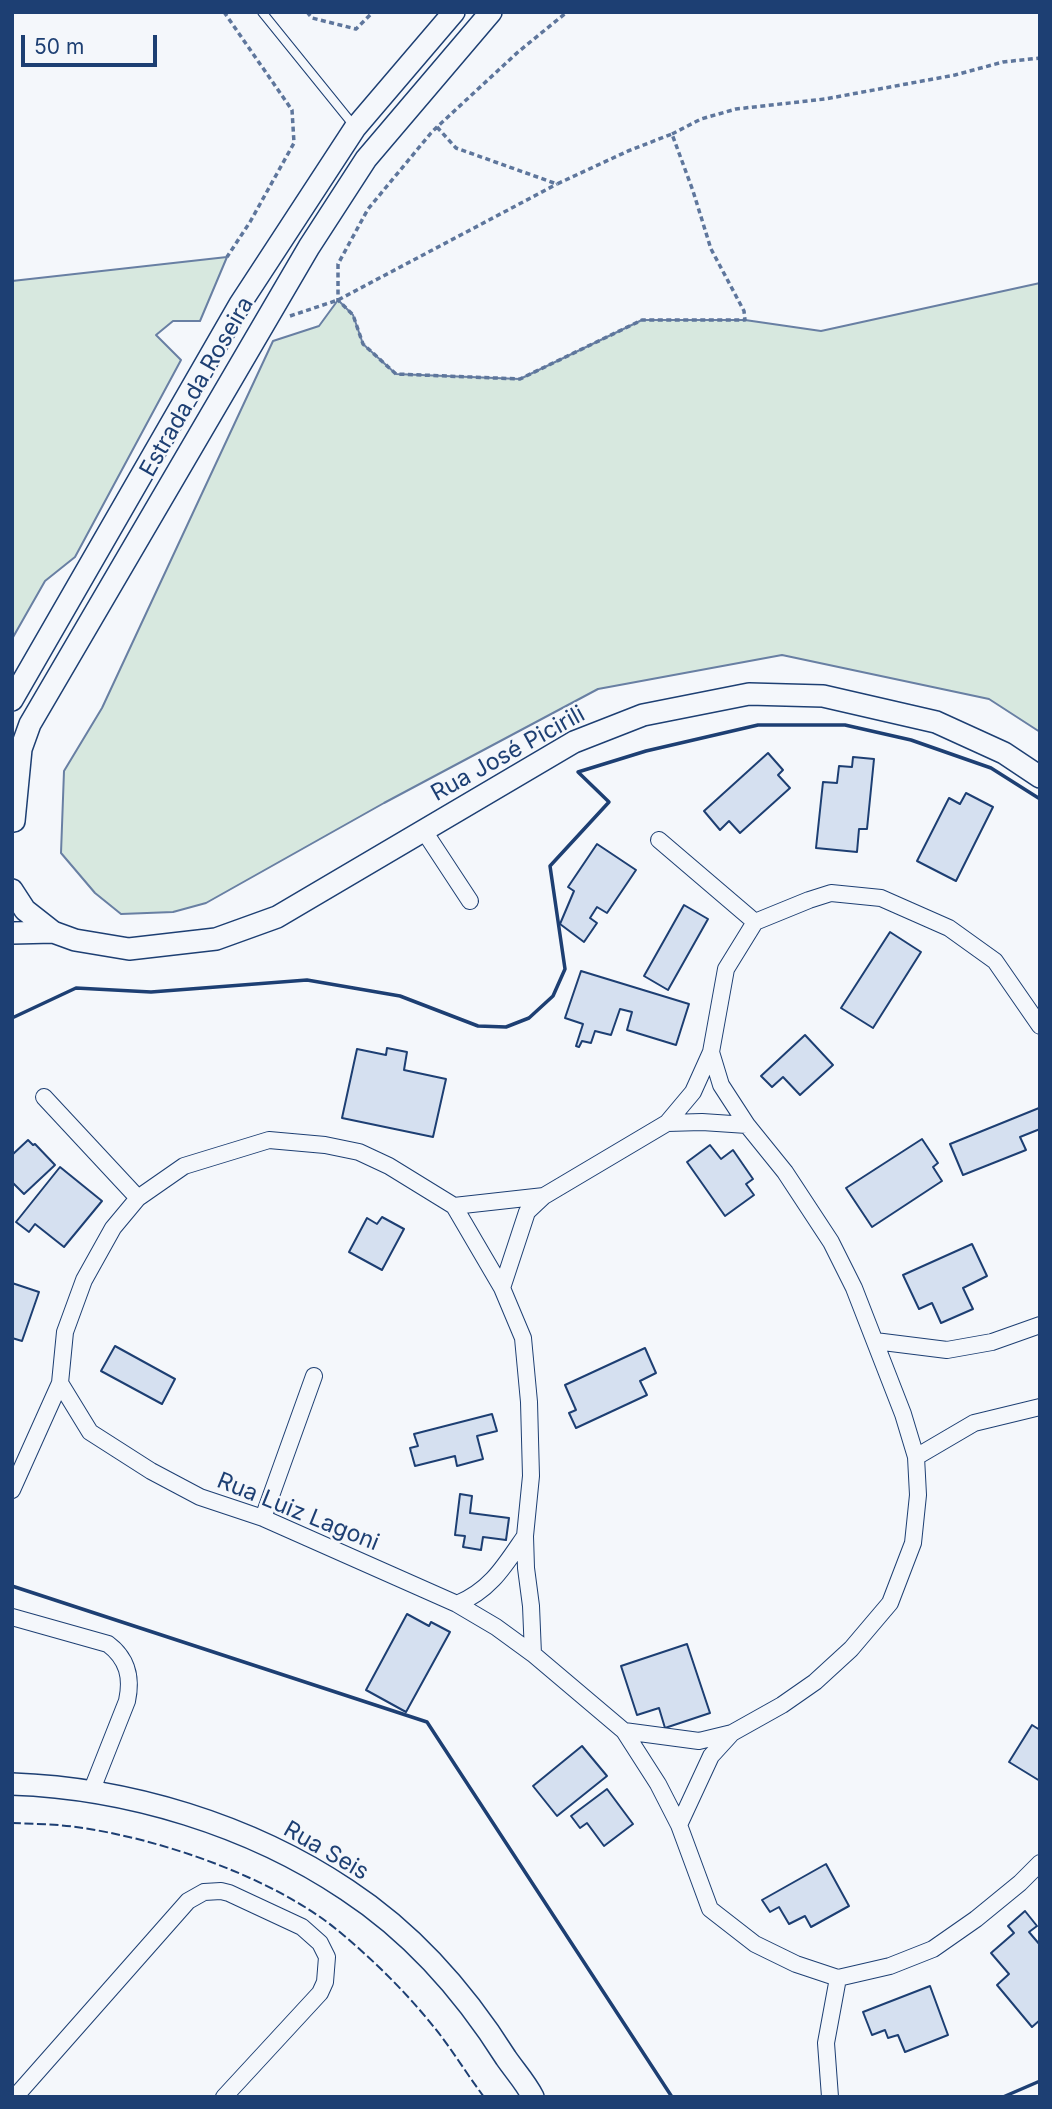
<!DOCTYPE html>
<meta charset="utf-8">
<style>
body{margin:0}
#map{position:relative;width:1052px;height:2109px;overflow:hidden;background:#f4f7fb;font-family:Inter,sans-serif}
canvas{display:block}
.frame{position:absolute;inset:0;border:14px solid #1d3f73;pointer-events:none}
.scale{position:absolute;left:21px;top:35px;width:136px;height:32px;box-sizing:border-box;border:4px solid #1d3f73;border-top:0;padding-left:9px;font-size:21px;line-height:24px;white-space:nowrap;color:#1d3f73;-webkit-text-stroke:5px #f4f7fb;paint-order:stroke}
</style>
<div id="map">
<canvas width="1052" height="2109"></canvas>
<div class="frame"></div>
<div class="scale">50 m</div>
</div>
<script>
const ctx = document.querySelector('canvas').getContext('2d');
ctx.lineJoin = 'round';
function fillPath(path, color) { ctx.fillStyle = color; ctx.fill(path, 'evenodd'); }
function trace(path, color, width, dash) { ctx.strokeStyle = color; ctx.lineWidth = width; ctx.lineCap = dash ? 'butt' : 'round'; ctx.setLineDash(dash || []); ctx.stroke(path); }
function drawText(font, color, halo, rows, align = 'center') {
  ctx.font = font + ' Inter,sans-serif'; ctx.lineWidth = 5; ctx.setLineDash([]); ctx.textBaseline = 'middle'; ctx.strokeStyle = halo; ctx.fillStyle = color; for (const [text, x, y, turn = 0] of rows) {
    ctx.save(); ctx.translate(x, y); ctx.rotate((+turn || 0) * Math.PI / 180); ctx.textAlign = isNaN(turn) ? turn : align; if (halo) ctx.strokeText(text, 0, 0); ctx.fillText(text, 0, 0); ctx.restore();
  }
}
const green = new Path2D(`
 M227,257l-27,64h-27l-17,14 25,25 -106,197 -30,24 -33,58v-358z
 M1040,283v449l-51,-33 -207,-44 -184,34 -214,114 -178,100 -33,9 -52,2 -26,-21 -34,-40 3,-82 38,-63 171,-367 46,-15 19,-26 15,15 10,29 33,30 124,5 122,-59h103l76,11z`);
const building = new Path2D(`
 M768,753l15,17 -5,5 12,13 -50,45 -11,-12 -9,9 -16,-19z
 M853,757l21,2 -7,70h-8l-2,23 -41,-4 7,-66 14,1 2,-17 13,1z
 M966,793l27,14 -37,74 -39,-20 32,-63 11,6z
 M597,844l39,26 -29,43 -10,-6 -7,11 7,5 -13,19 -24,-18 14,-33 -6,-4z
 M684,905l24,14 -40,71 -24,-14z
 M890,932l31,20 -48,76 -32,-20z
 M581,971l108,33 -13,41 -49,-15 5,-18 -12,-3 -9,26 -16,-4 -4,12 -9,-2 -3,6 -3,-1 7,-22 -18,-6z
 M805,1035l28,30 -33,30 -17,-18 -11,10 -11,-11z
 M387,1048l20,4 -3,18 42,9 -13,58 -91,-19 15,-69 29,6z
 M1039,1108l1,21 -20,8 6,13 -63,25 -13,-31z
 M922,1139l16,24 -5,4 9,14 -70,46 -26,-39z
 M28,1140l5,5 2,-1 20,21 -31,29 -12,-12v-27z
 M710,1145l11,14 12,-9 20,29 -7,5 8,11 -29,21 -38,-54z
 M60,1167l42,34 -38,46 -29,-23 -6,8 -13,-10z
 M382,1217l22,12 -22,41 -33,-18 18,-34 10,6z
 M972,1244l15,32 -24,12 10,21 -32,14 -9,-20 -13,6 -16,-34z
 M12,1283l27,9 -17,49 -10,-3z
 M115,1346l60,33 -13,25 -61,-33z
 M645,1348l11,25 -16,8 7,14 -71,33 -7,-15 7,-3 -11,-25z
 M492,1414l5,17 -20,5 6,23 -26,7 -2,-10 -40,10 -5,-18 8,-2 -4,-12z
 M460,1494l12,2 -2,17 39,5 -3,22 -23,-3 -2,13 -18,-3 2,-11 -10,-1z
 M407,1614l22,12 2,-4 19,10 -44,80 -40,-22z
 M687,1644l23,69 -45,15 -6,-20 -22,7 -16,-49z
 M1032,1725l8,5v51l-31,-19z
 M582,1746l25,30 -50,40 -24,-30z
 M607,1789l26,35 -29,22 -17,-23 -7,5 -9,-12z
 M826,1864l23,42 -38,21 -6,-11 -16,8 -10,-17 -9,5 -8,-12z
 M1025,1911l12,15 -8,6 11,13v75l-8,7 -35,-42 12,-11 -18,-21 23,-20 -6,-7z
 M930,1986l18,49 -43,17 -7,-17 -10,3 -3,-8 -13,5 -9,-23z`);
const path = new Path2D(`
 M224,12l68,98 2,33 -44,79 -23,35
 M307,12l5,6 44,11 17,-17
 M437,127l19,21 101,36 71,-33 44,-17 21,57 18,58 33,62 1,9h-103l-122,59 -124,-5 -33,-30 -10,-29 -15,-15v-36l30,-55 63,-76 6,-6 81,-75 49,-40
 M672,134l29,-15 35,-10 89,-10 130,-24 48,-13 37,-4
 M290,316l48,-16 219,-116`);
const service = new Path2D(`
 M262,12l93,115`);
const minor = new Path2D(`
 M424,831l46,70
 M659,840l96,82
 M44,1097l94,101
 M667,1123l35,-1 45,3
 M454,1206l90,-10 123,-73 26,-31 18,-40 15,-83 29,-47 54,-22 22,-7 50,5 68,30 46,33 45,65
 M502,1288l25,-76 17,-16
 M875,1341l72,9 45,-8 48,-17
 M60,1383l30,49 61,39 49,26 63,21 194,86 39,23 37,27 91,77 34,53 21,41 31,84 45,35 41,20 42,14 52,-12 43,-17 43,-30 44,-36 20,-20
 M916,1457l58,-34 66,-16
 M12,1490l48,-107 5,-51 19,-52 29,-52 25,-30 46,-32 85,-26 56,5 34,7 30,14 65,40 48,82 21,50 6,64 2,74 -6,60 1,32 5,38 2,48
 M263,1518l51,-142
 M457,1604c34,-14 48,-39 68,-68
 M12,1617l96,27c20,15 24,34 19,57l-36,91
 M624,1731l75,10 33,-8 50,-28 33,-23 36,-33 39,-46 23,-60 5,-48 -2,-38 -13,-43 -49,-126 -23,-46 -46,-70 -38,-47 -26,-40 -10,-33
 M679,1825l32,-69 21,-23
 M15,2097l173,-196 16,-9 17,-1 8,2 73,34 18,16 7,14 -2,25 -5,11 -96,104
 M830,2097l-4,-54 12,-65`);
const tertiary = new Path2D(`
 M12,700l228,-396 115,-176 99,-116
 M14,821l7,-72 9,-25 279,-477 57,-88 125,-147
 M12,890l13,20 28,22
 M12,933l41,-1 22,8 54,9 87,-10 61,-22 297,-175 69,-27 106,-21 74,2 113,26 68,31 36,24
 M12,1784c116,4 238,41 335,106 64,42 118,103 159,168 9,13 20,25 27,39`);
const fence = new Path2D(`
 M12,1823c21,1 43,1 64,4 82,11 196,50 260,102 38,31 75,68 105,107 15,20 28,41 43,61`);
const wall = new Path2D(`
 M12,1018l64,-30 75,4 156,-12 93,16 78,30 28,1 23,-9 24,-22 12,-27 -15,-103 59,-64 -31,-30 68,-21 112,-26h87l66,15 80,28 49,31
 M12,1586l415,136 245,375
 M1003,2097l37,-16`);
const streetNames = [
 ["Estrada da Roseira",197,387,-60],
 ["Rua José Picirili",508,754,-29],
 ["Rua Luiz Lagoni",298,1512,22],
 ["Rua Seis",326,1851,30]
];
fillPath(green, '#d7e8df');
trace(green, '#687fa3', 2);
fillPath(building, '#d5e0f0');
trace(building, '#1d3f73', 2);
trace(service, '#1d3f73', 10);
trace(minor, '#1d3f73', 18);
trace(tertiary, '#1d3f73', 24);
trace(path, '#5e769c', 3.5, [5, 3.5]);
trace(service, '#f4f7fb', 8);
trace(minor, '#f4f7fb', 16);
trace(tertiary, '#f4f7fb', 21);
trace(fence, '#1d3f73', 2, [9, 3.5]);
trace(wall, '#1d3f73', 3.5);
drawText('23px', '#1d3f73', '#f4f7fb', streetNames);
</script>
